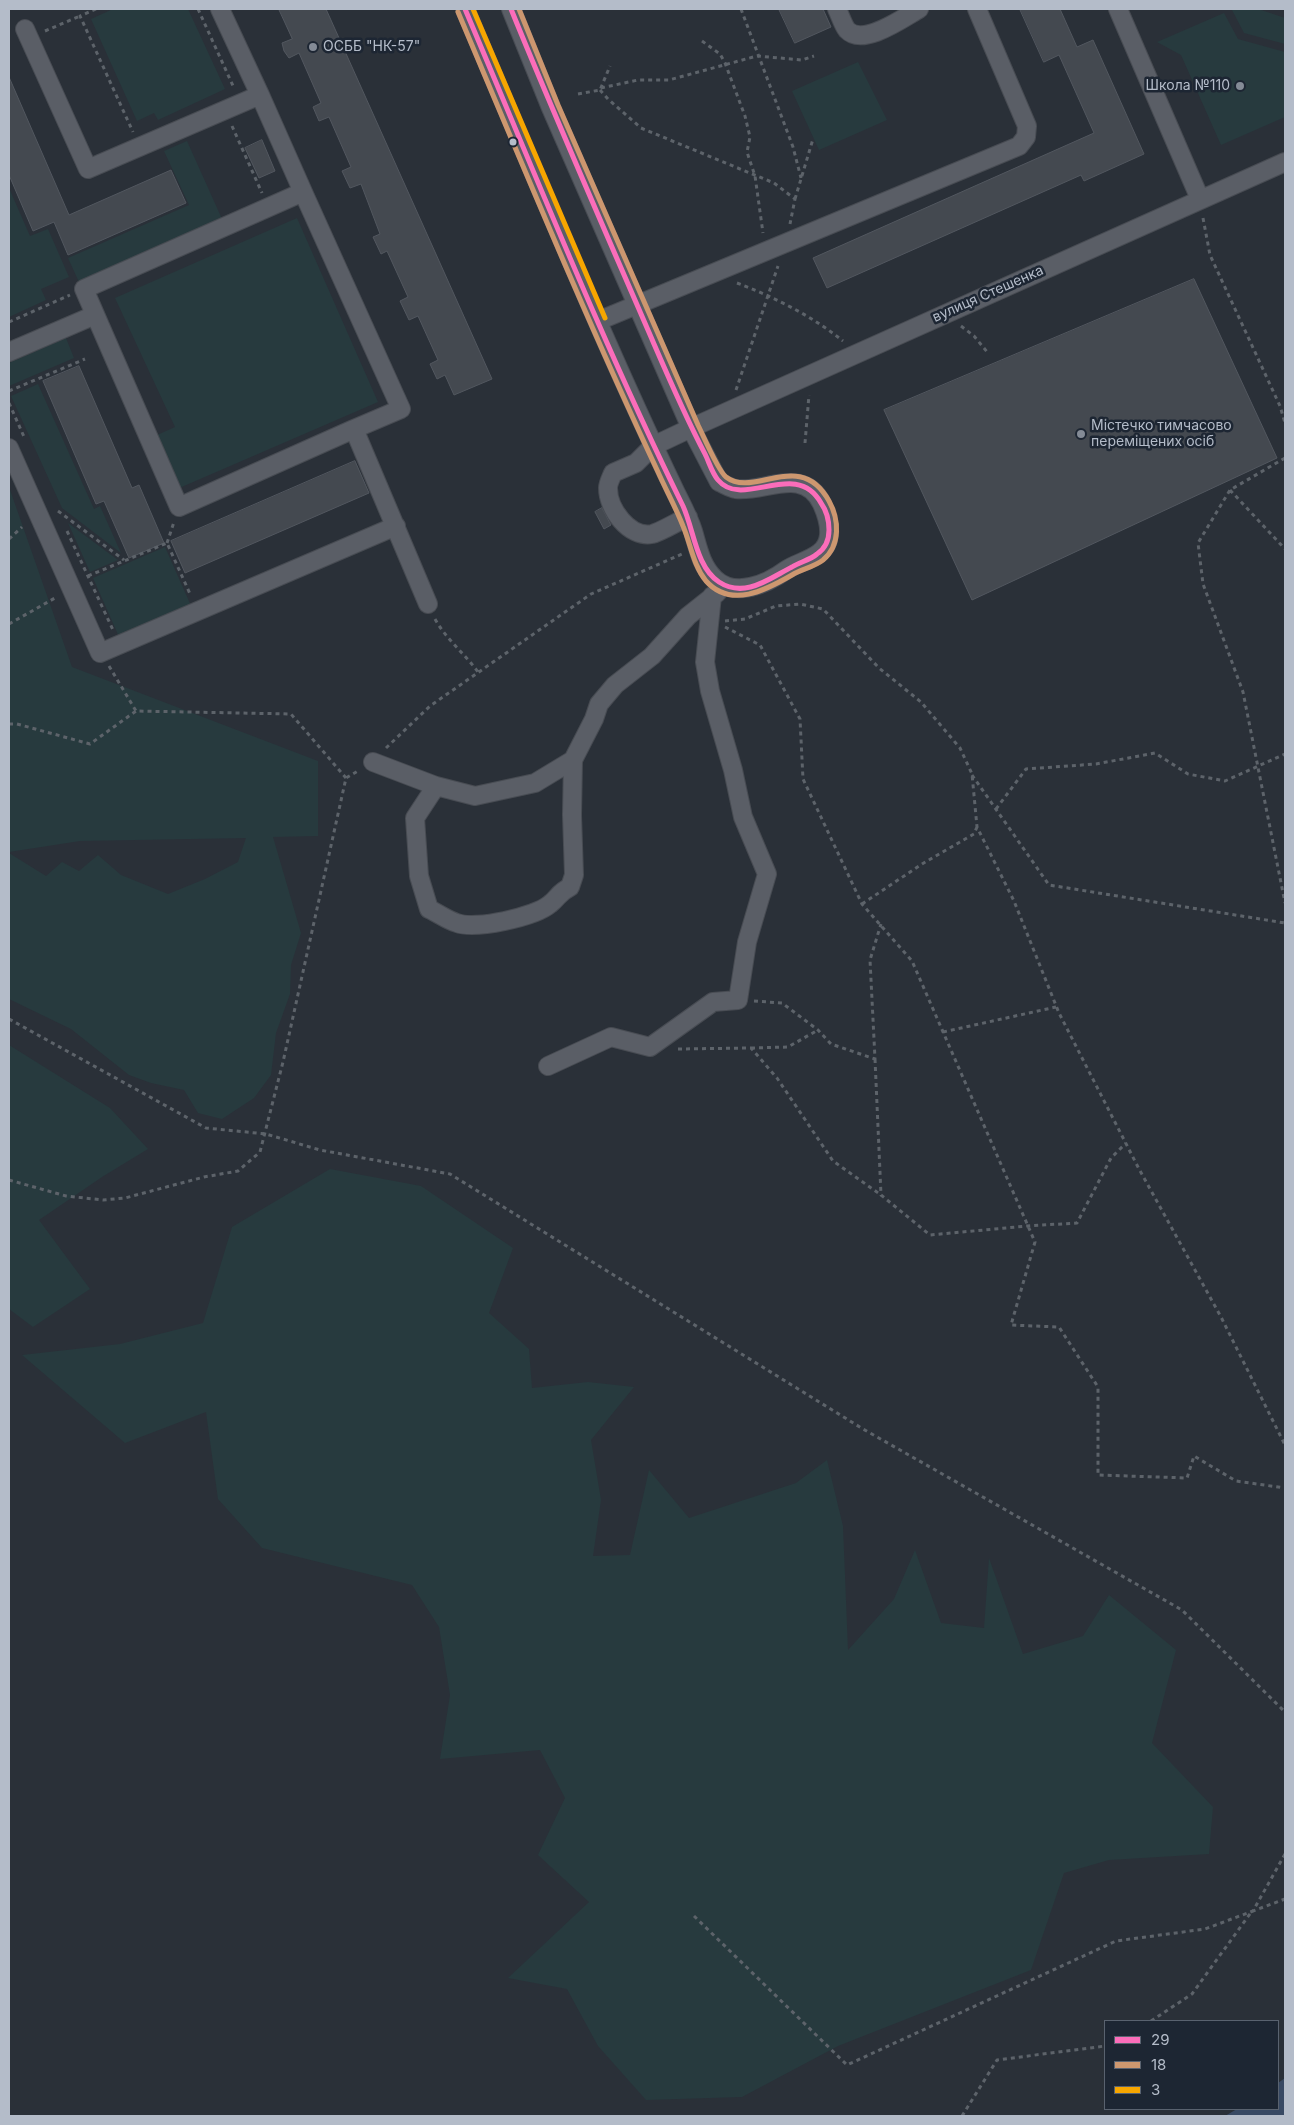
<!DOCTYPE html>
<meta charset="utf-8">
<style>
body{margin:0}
#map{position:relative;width:1294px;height:2125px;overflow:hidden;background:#2a3038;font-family:Inter,sans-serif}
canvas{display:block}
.frame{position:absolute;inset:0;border:10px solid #b4bcc9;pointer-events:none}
.legend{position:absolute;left:1104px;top:2020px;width:175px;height:90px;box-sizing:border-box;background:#1d2633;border:1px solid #59626f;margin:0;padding:6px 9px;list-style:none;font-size:15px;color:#b4bcc9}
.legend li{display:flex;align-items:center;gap:10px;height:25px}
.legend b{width:25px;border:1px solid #59626f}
</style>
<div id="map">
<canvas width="1294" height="2125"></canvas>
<div class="frame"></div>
<ul class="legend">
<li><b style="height:6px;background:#fb6dba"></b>29</li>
<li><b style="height:6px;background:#cd976f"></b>18</li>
<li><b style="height:6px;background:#f7a600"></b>3</li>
</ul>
</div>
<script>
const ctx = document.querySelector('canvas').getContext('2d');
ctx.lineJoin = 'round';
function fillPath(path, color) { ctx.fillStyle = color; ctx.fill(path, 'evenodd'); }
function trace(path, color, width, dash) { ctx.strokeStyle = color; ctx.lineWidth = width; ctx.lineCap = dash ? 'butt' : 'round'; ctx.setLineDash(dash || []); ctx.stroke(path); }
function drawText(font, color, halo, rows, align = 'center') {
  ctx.font = font + ' Inter,sans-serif'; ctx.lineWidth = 5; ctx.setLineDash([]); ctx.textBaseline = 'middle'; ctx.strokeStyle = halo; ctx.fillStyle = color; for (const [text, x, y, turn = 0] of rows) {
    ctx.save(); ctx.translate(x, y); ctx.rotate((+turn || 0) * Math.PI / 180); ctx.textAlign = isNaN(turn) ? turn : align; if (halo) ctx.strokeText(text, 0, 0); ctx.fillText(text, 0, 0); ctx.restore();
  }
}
const green = new Path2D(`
 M113,9h75l37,80 -67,31 -4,-7 -17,8 -46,-102z
 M1235,9h23l27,9v26l-41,-11 -12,-23z
 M1224,13l14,26 47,13v65l-64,28 -40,-90 -24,-13z
 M858,62l29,58 -68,30 -27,-59z
 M187,141l35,78 -143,63 -11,-24 121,-53 -25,-54z
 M9,188l21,48 18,-7 21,48 -28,12 5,11 -37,17z
 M297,218l81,184 -201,87 -22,-53 20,-9 -60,-129z
 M66,338l8,20 -65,28v-23z
 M38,384l56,125 6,-3 21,47 -59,-45 -51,-112z
 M9,487l63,180 246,94v75l-45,1 28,96 -10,32 -1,29 -14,39 -5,42 -17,23 -32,21 -24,-6 -14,-23 -33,-7 -22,-8 -58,-46 -62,-30v-146l37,23 16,-14 17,9 19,-16 23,20 47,19 37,-15 33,-17 8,-24 -166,3 -71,11z
 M68,523l50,37 -28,12z
 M165,547l27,61 -72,31 -27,-61z
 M9,1045l101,63 38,41 -46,28 -63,43 51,69 -57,38 -24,-18z
 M330,1169l91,17 92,62 -24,65 40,36 3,39 56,-6 46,5 -43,53 10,60 -8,56 37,-1 19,-85 40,48 107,-35 31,-23 16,66 5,124 46,-51 21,-49 26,73 43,5 5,-70 34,96 60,-18 26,-41 67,55 -24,93 61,64 -4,47 -100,6 -45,13 -33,97 -193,76 -96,51 -96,3 -48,-54 -31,-57 -59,-11 81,-76 -51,-47 27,-57 -25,-48 -100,9 10,-64 -11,-68 -27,-42 -150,-37 -44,-49 -12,-87 -81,31 -103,-88 98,-11 83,-21 29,-96z`);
const water = new Path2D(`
 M1285,2078v38h-60l12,-7h41v-26z`);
const building = new Path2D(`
 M279,9h47l166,370 -38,16 -9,-20 -8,4 -7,-15 8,-4 -20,-44 -9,4 -9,-19 8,-4 -21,-46 -6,3 -8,-17 7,-3 -19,-50 -11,4 -8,-17 9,-4 -22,-50 -10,4 -6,-14 8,-4 -22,-50 -10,5 -5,-7 -2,-8 10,-4z
 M779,9h44l8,18 -36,16z
 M1020,9h40l17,38 16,-7 51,114 -60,27 -3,-6 -254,113 -14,-30 281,-125 -35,-78 -15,7z
 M9,77l60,138 102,-45 15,33 -118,52 -14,-33 -21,9 -24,-56z
 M262,140l13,31 -16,7 -14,-30z
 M1194,279l83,179 -305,142 -88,-190z
 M79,366l53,122 7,-3 25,58 -35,15 -25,-57 -8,3 -53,-123z
 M355,461l14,32 -184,80 -14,-32z
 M602,508l9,17 -7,4 -9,-17z`);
const path = new Path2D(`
 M96,9l-16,7 53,116
 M198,9l36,79
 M741,9l52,138 8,31
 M45,31l35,-15
 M702,41l18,13 5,9 20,53 5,21 -3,15 8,24 8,57
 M601,88l37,-8h31l88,-24 45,4 12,-4
 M600,90l8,9 33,29 133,55 21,16 -5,25
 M578,94l22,-4 10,-24
 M232,126l30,67
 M795,199l18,-60
 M1203,218l7,37 70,151 5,17
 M737,283c37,14 75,33 106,58
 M9,322l61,-27
 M961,326l13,10 14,17
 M736,390l42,-124
 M9,391l76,-32
 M9,403l16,36
 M805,443l4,-48
 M1285,458l-55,32 -32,53 5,41 40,108 42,211
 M1230,490l55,59
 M58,511l66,49
 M67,531l46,99
 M9,539l13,-12
 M167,543l7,-21
 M88,576l79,-33 24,53
 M435,619c11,20 29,34 43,53
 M725,621l20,-2 31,-13 24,-2 23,5 56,59 42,34 39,46 12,26 5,53 37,74 45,112 80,156 82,148 64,128
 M9,624l46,-26
 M725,627l35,18 40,74 3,60 59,125 50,57 123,281 -24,83 48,2 39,60v88l89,3 7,-22 42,25 49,7
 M109,666l27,45 155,3 55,64
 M9,724h8l73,20 46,-33
 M386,748l44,-42 161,-112 91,-40
 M972,775l77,110 236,38
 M996,809l30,-40 70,-5 59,-11 33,21 37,7 60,-27
 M862,904l60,-40 52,-30 3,-7
 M754,1001l28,2 36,27 13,14 44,15 -5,-99 11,-36
 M9,1019l197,109 60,6 54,16 130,24 413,255 319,181 103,102
 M943,1032l113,-25
 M751,1048l37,-1 30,-17
 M678,1049l73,-1 26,30 56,83 48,34
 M875,1059l6,136 49,40 97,-9 50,-3 34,-65 15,-15
 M9,1180l57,16 37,4 22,-2 79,-21 34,-6 22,-19 23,-90 63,-284 12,-7
 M1285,1854l-32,57 32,-12
 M694,1916l153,149 269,-124 89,-12 48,-18
 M1151,2021l41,-27 60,-83
 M962,2116l35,-56 108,-14`);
const minor = new Path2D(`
 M465,9c69,162 135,326 211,484 6,12 13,25 17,38 5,17 8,35 22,48 20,19 52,5 71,-9 15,-10 41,-12 43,-35 1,-11 -3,-22 -7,-31 -18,-39 -58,-11 -86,-15 -6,-1 -12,-5 -17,-7l-28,-54 -140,-320 -40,-99
 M837,9c3,6 6,16 10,21 16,17 56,-12 72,-21
 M1118,9l82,190
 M25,29l63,140 172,-74 -40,-86
 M260,95l43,97 -219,97 95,218 175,-78 74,175
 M303,192l98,217 -47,20
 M598,321l421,-175 7,-9 1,-11 -50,-117
 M9,352l86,-37
 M9,448l91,205 296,-127
 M688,517c-10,4 -27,15 -36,17 -23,4 -44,-25 -44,-46 0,-5 3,-10 5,-15l23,-10 17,-17 38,-18 594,-266
 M573,760l21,-41 5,-15 16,-19 37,-29 36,-40 29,-23
 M373,762l63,24 -21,32 4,58 10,33c9,4 18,11 28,14 18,7 78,-6 93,-19 9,-7 8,-11 20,-17l4,-12 -2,-60 1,-55 -38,23 -60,13 -39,-10
 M548,1066l63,-29 39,10 63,-45 25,-2 9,-58 20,-68 -24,-57 -10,-47 -23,-79 -5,-29 7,-66`);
const bus1 = new Path2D(`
 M465,9c71,167 138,335 218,497 11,24 13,61 36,76 26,17 51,-4 73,-15 8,-5 18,-7 25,-13 9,-6 12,-14 12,-24 0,-9 -3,-20 -8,-27 -25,-45 -78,7 -103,-23 -6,-7 -9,-18 -13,-26 -19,-36 -35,-73 -51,-110 -48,-111 -97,-222 -143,-335`);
const bus2 = new Path2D(`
 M458,12c65,154 129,309 200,460 8,18 18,36 25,54 8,19 10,39 23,55 25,28 60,9 86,-6 10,-6 22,-8 31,-15 18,-15 16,-41 6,-59 -29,-53 -75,-2 -103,-24 -8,-6 -23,-42 -28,-52l-140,-320 -39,-96`);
const bus3 = new Path2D(`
 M473,9l132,309`);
const markers = [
 [313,47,5,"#848b96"],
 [1240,86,5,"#848b96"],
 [513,142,4.5,"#b4bcc9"],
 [1081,434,5,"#848b96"]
];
const poiNames = [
 ["ОСББ \"НК-57\"",323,47],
 ["Школа №110",1230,86,"right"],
 ["Містечко тимчасово",1091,426],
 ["переміщених осіб",1091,442]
];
const streetNames = [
 ["вулиця Стешенка",988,294,-24]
];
fillPath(green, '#273a3e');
fillPath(water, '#384963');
fillPath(building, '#444950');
trace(building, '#52575f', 1);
trace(minor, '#484c53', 20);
trace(path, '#5d636a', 3, [4, 4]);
trace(minor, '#5a5e66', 18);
trace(bus1, '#fb6dba', 5);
trace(bus2, '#cd976f', 5);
trace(bus3, '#f7a600', 5);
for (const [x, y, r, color] of markers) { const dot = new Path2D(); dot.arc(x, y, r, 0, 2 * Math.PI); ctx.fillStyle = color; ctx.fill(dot); trace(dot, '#1d2633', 2); }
drawText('14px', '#b4bcc9', '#1d2633', poiNames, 'left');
drawText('14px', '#b4bcc9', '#1d2633', streetNames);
</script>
